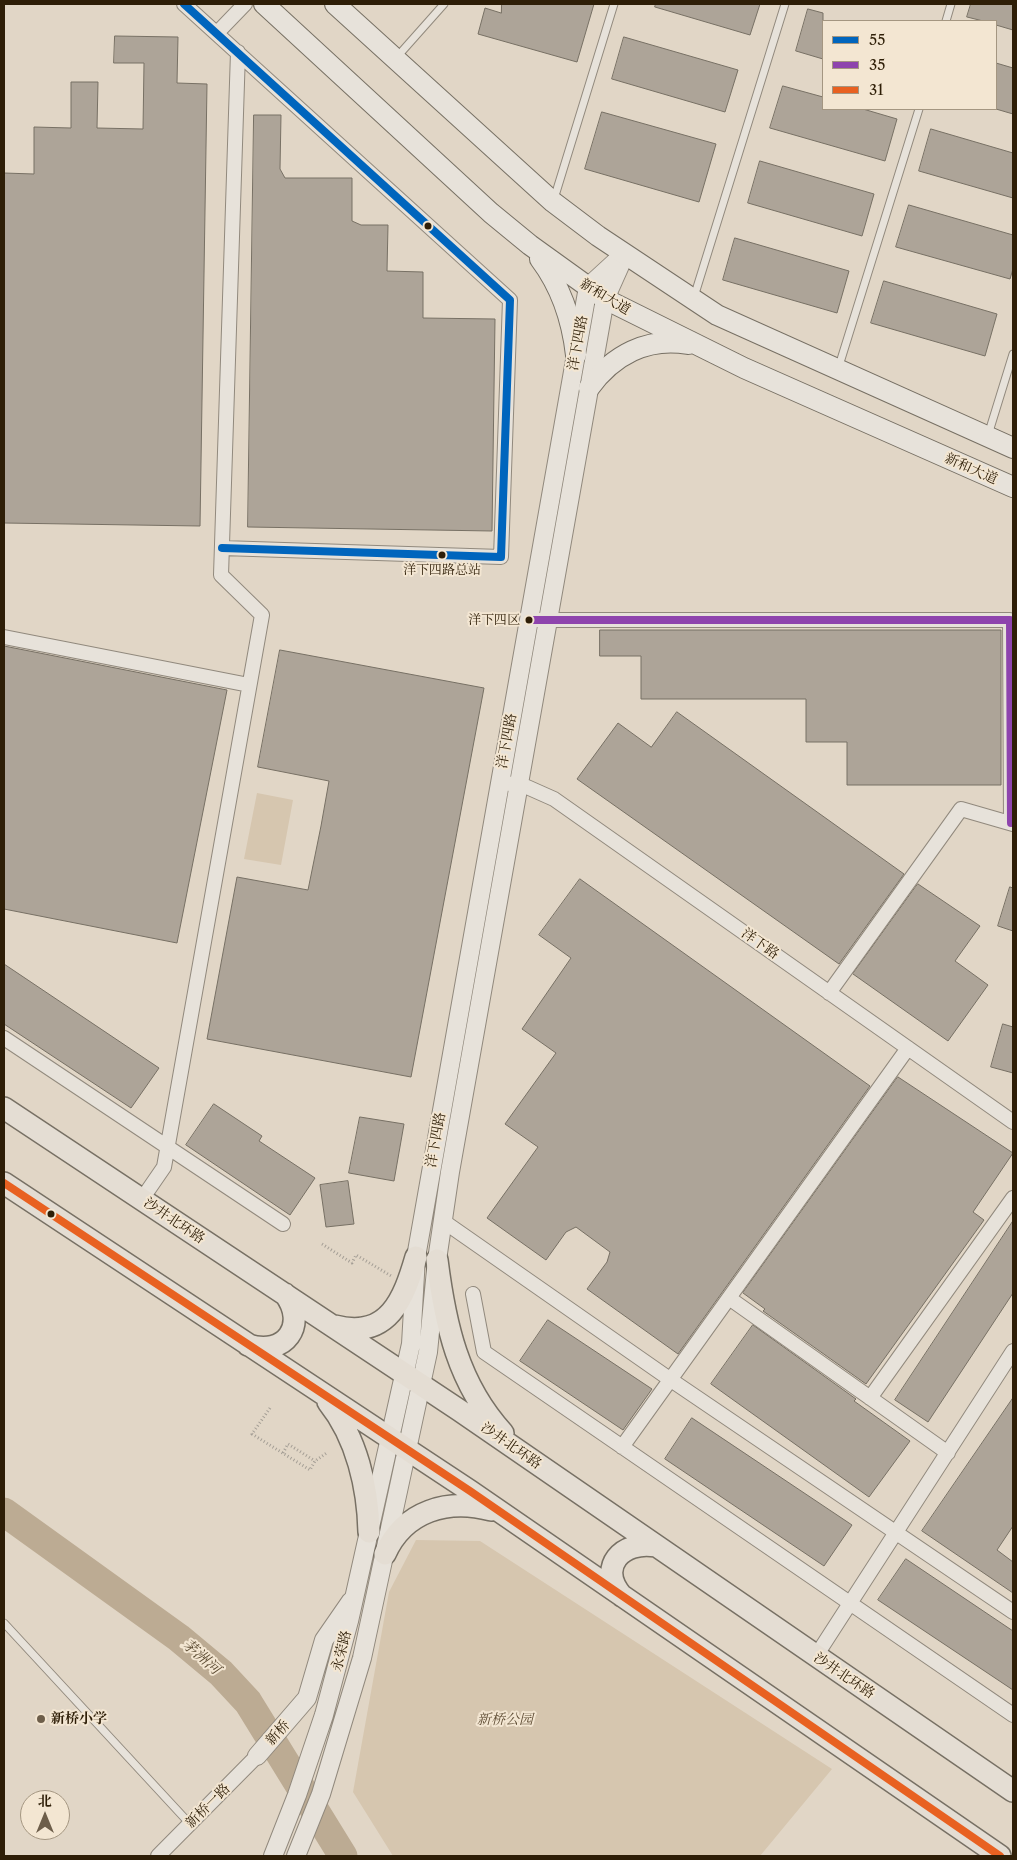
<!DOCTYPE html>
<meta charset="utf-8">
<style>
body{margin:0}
#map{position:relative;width:1017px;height:1860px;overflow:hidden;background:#e1d6c6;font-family:"Libre Caslon Text","Noto Serif SC",serif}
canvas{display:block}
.frame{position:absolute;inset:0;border:5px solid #2e1e07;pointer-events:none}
.legend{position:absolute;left:822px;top:20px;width:175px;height:90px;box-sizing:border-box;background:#f3e6d2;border:1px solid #a49681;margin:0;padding:6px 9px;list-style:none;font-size:15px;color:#2e1e07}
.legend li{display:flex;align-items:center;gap:10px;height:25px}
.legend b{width:25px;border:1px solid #a49681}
.north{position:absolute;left:20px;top:1790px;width:50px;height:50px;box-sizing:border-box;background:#f3e6d2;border:1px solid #a49681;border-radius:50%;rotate:0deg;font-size:14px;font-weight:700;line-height:20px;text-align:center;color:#2e1e07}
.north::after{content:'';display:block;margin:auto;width:18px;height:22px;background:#6d5e4a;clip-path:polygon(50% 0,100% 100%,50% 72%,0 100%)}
</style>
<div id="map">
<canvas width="1017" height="1860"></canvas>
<div class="frame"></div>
<ul class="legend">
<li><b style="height:6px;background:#0065bd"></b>55</li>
<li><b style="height:6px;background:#8e44ad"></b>35</li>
<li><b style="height:6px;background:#e86121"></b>31</li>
</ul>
<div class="north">北</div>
</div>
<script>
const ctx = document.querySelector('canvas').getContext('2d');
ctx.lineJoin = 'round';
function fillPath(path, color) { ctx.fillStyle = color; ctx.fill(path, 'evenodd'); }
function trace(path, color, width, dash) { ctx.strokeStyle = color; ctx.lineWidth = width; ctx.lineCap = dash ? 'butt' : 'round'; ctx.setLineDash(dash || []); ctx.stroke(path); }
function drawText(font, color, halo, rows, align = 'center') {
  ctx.font = font + ' "Libre Caslon Text","Noto Serif SC",serif'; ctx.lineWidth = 4; ctx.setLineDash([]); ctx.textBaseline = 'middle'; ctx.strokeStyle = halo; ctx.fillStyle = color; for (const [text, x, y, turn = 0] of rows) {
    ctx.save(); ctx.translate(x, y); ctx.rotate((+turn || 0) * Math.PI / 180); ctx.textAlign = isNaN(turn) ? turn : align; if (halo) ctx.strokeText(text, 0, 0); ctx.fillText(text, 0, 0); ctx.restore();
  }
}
const green = new Path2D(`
 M257,793l36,7 -12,65 -37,-6z
 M416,1540l64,1 352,228 -72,87h-367l-40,-64 36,-200z`);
const river = new Path2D(`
 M4,1512l175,126 42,35 27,29 95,154`);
const building = new Path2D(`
 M502,4h92l-17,58 -99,-28 7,-26 16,5z
 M656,4h104l-10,31 -95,-28z
 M971,4h42v26l-17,-5v-4h-13l-16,-4z
 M808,9l15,4v46l-27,-8z
 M115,36l63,1 -1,46 30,1 -7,442 -196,-3v-350l30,1v-47l37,1v-46h27l-1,46 46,1 1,-66h-30z
 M624,37l114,33 -13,42 -113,-33z
 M996,63l17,5v46l-17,-5z
 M783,86l40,11v12h40l34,10 -12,42 -115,-33z
 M602,112l114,32 -17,58 -114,-33z
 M254,115h27l-1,54 5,9h67v43l9,4h27l-1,46 36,1v46l72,1 -3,212 -244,-4z
 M931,129l82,24v45l-94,-27z
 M760,161l114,33 -12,42 -114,-33z
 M909,205l104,30v34l-3,10 -114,-32z
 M735,238l114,33 -12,42 -114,-33z
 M884,281l113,33 -12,42 -114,-33z
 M600,630h401v155h-154v-43h-41v-43h-165v-43h-41z
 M4,646l223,44 -50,253 -173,-34z
 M280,650l204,38 -73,389 -204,-38 30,-162 71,13 13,-64 8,-45 -71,-14z
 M677,712l227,162 -65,90 -262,-185 41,-56 33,24z
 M580,879l290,207 -192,268 -91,-65 20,-27 3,-10 -34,-25 -10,5 -20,28 -59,-42 51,-71 -33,-23 51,-71 -34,-24 49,-71 -32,-23z
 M918,884l62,42 -25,35 33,24 -40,56 -95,-67z
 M1010,887l3,1v43l-15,-5z
 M4,964l155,104 -28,40 -127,-84z
 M1003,1024l10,3v46l-22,-6z
 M898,1077l115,76 -40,59 11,8 -118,164 -103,-73 2,-2 -22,-16z
 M214,1104l48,32 -3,5 56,37 -25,37 -104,-70z
 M360,1117l44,7 -10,57 -45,-8z
 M348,1181l6,43 -28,3 -6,-42z
 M1013,1221v72l-85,129 -33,-22z
 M548,1320l104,69 -29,41 -103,-69z
 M753,1325l103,74 -2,2 56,40 -41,56 -158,-113z
 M1013,1398v128l-16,24 16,12v31l-91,-62z
 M692,1418l160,107 -28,41 -159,-107z
 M906,1559l107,72v59l-135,-90z`);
const path = new Path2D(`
 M322,1244l30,19 4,-8 37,22
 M270,1408l-18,26 58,36 5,-9 13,-9
 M283,1453l5,-9 27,17`);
const service = new Path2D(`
 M946,21l5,-17
 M396,58l48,-54
 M554,199l60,-195
 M694,297l91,-293
 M838,369l81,-260
 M988,435l25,-81
 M4,1623l186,201`);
const minor = new Path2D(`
 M184,4l326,296 -9,257 -279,-9
 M217,33l28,-29
 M529,620h481l1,203
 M4,637l245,48
 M500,782l27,5 27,12 459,323
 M829,993l132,-184 52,15
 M4,1038l279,186
 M142,1199l22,-32 98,-552 -41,-40 17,-523
 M443,1221l228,159 342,232
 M473,1294l11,58 529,363
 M729,1298l219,155
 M870,1398l143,-200
 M622,1447l286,-399
 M816,1656l197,-305
 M158,1856l99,-100`);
const tertiary = new Path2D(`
 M257,1756l50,-58 17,-58 27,-39
 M273,1856l24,-61 27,-80 25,-94 62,-277 5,-87 172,-970 36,-33
 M296,1856l25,-62 41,-136 66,-306 9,-92 13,-88 155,-873 17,-38`);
const secondary = new Path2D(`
 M264,4l227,209 39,32 75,54 139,69 269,119
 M335,4l218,198 45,34 119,79 296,133
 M540,259c21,28 32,61 36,96
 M589,388c24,-33 58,-51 99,-44`);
const primary = new Path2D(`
 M4,1108l455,302 554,381
 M4,1183l466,308 530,365
 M437,1260c8,64 21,124 66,173
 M335,1326c54,14 69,-28 81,-69
 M248,1345c37,12 60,-20 37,-51
 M328,1402c29,36 40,86 41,130
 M385,1554c19,-43 63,-56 106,-44
 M622,1596c-25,-29 0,-56 34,-50`);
const bus1 = new Path2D(`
 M184,4l326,296 -9,257 -279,-9`);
const bus2 = new Path2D(`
 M529,620h481l1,203`);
const bus3 = new Path2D(`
 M4,1183l466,308 530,365`);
const markers = [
 [428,226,4.5,"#2e1e07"],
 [442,555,4.5,"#2e1e07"],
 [529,620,4.5,"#2e1e07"],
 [51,1214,4.5,"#2e1e07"],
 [41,1719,5,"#6d5e4a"]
];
const busNames = [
 ["洋下四路总站",442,570],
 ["洋下四区",520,620,"right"]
];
const streetNames = [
 ["新和大道",605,297,31],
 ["洋下四路",578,343,-80],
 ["新和大道",971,469,24],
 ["洋下四路",507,741,-80],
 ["洋下路",760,944,35],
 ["洋下四路",436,1140,-80],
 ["沙井北环路",174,1221,34],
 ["沙井北环路",511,1446,35],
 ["永荣路",342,1651,-76],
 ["沙井北环路",844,1676,34],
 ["新桥",278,1733,-48],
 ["新桥一路",208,1806,-45]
];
const poiNames = [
 ["新桥小学",51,1719]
];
const parkNames = [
 ["新桥公园",505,1720]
];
const waterNames = [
 ["茅洲河",201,1657,41]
];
fillPath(green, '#d6c6af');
trace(river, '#bcab93', 29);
fillPath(building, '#ada498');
trace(building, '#777064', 1);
trace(service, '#91897d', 9);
trace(minor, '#91897d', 16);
trace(tertiary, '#91897d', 20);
trace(secondary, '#777064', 22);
trace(primary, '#777064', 24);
trace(path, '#a49e95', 3, [1, 2.5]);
trace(service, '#e7e2da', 7);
trace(minor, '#e7e2da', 14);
trace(tertiary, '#e7e2da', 18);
trace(secondary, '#e7e2da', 20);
trace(primary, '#e4ddd3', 21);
trace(bus1, '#0065bd', 8);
trace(bus2, '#8e44ad', 8);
trace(bus3, '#e86121', 8);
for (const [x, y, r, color] of markers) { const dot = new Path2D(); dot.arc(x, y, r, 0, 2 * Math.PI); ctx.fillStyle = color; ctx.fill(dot); trace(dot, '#f3e6d2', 2); }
drawText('13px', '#2e1e07', '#f3e6d2', busNames);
drawText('14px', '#2e1e07', '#f3e6d2', streetNames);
drawText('bold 14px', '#2e1e07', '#f3e6d2', poiNames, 'left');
drawText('italic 14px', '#5e4c34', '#f3e6d2', parkNames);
drawText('italic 15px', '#5a4930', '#f3e6d2', waterNames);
</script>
